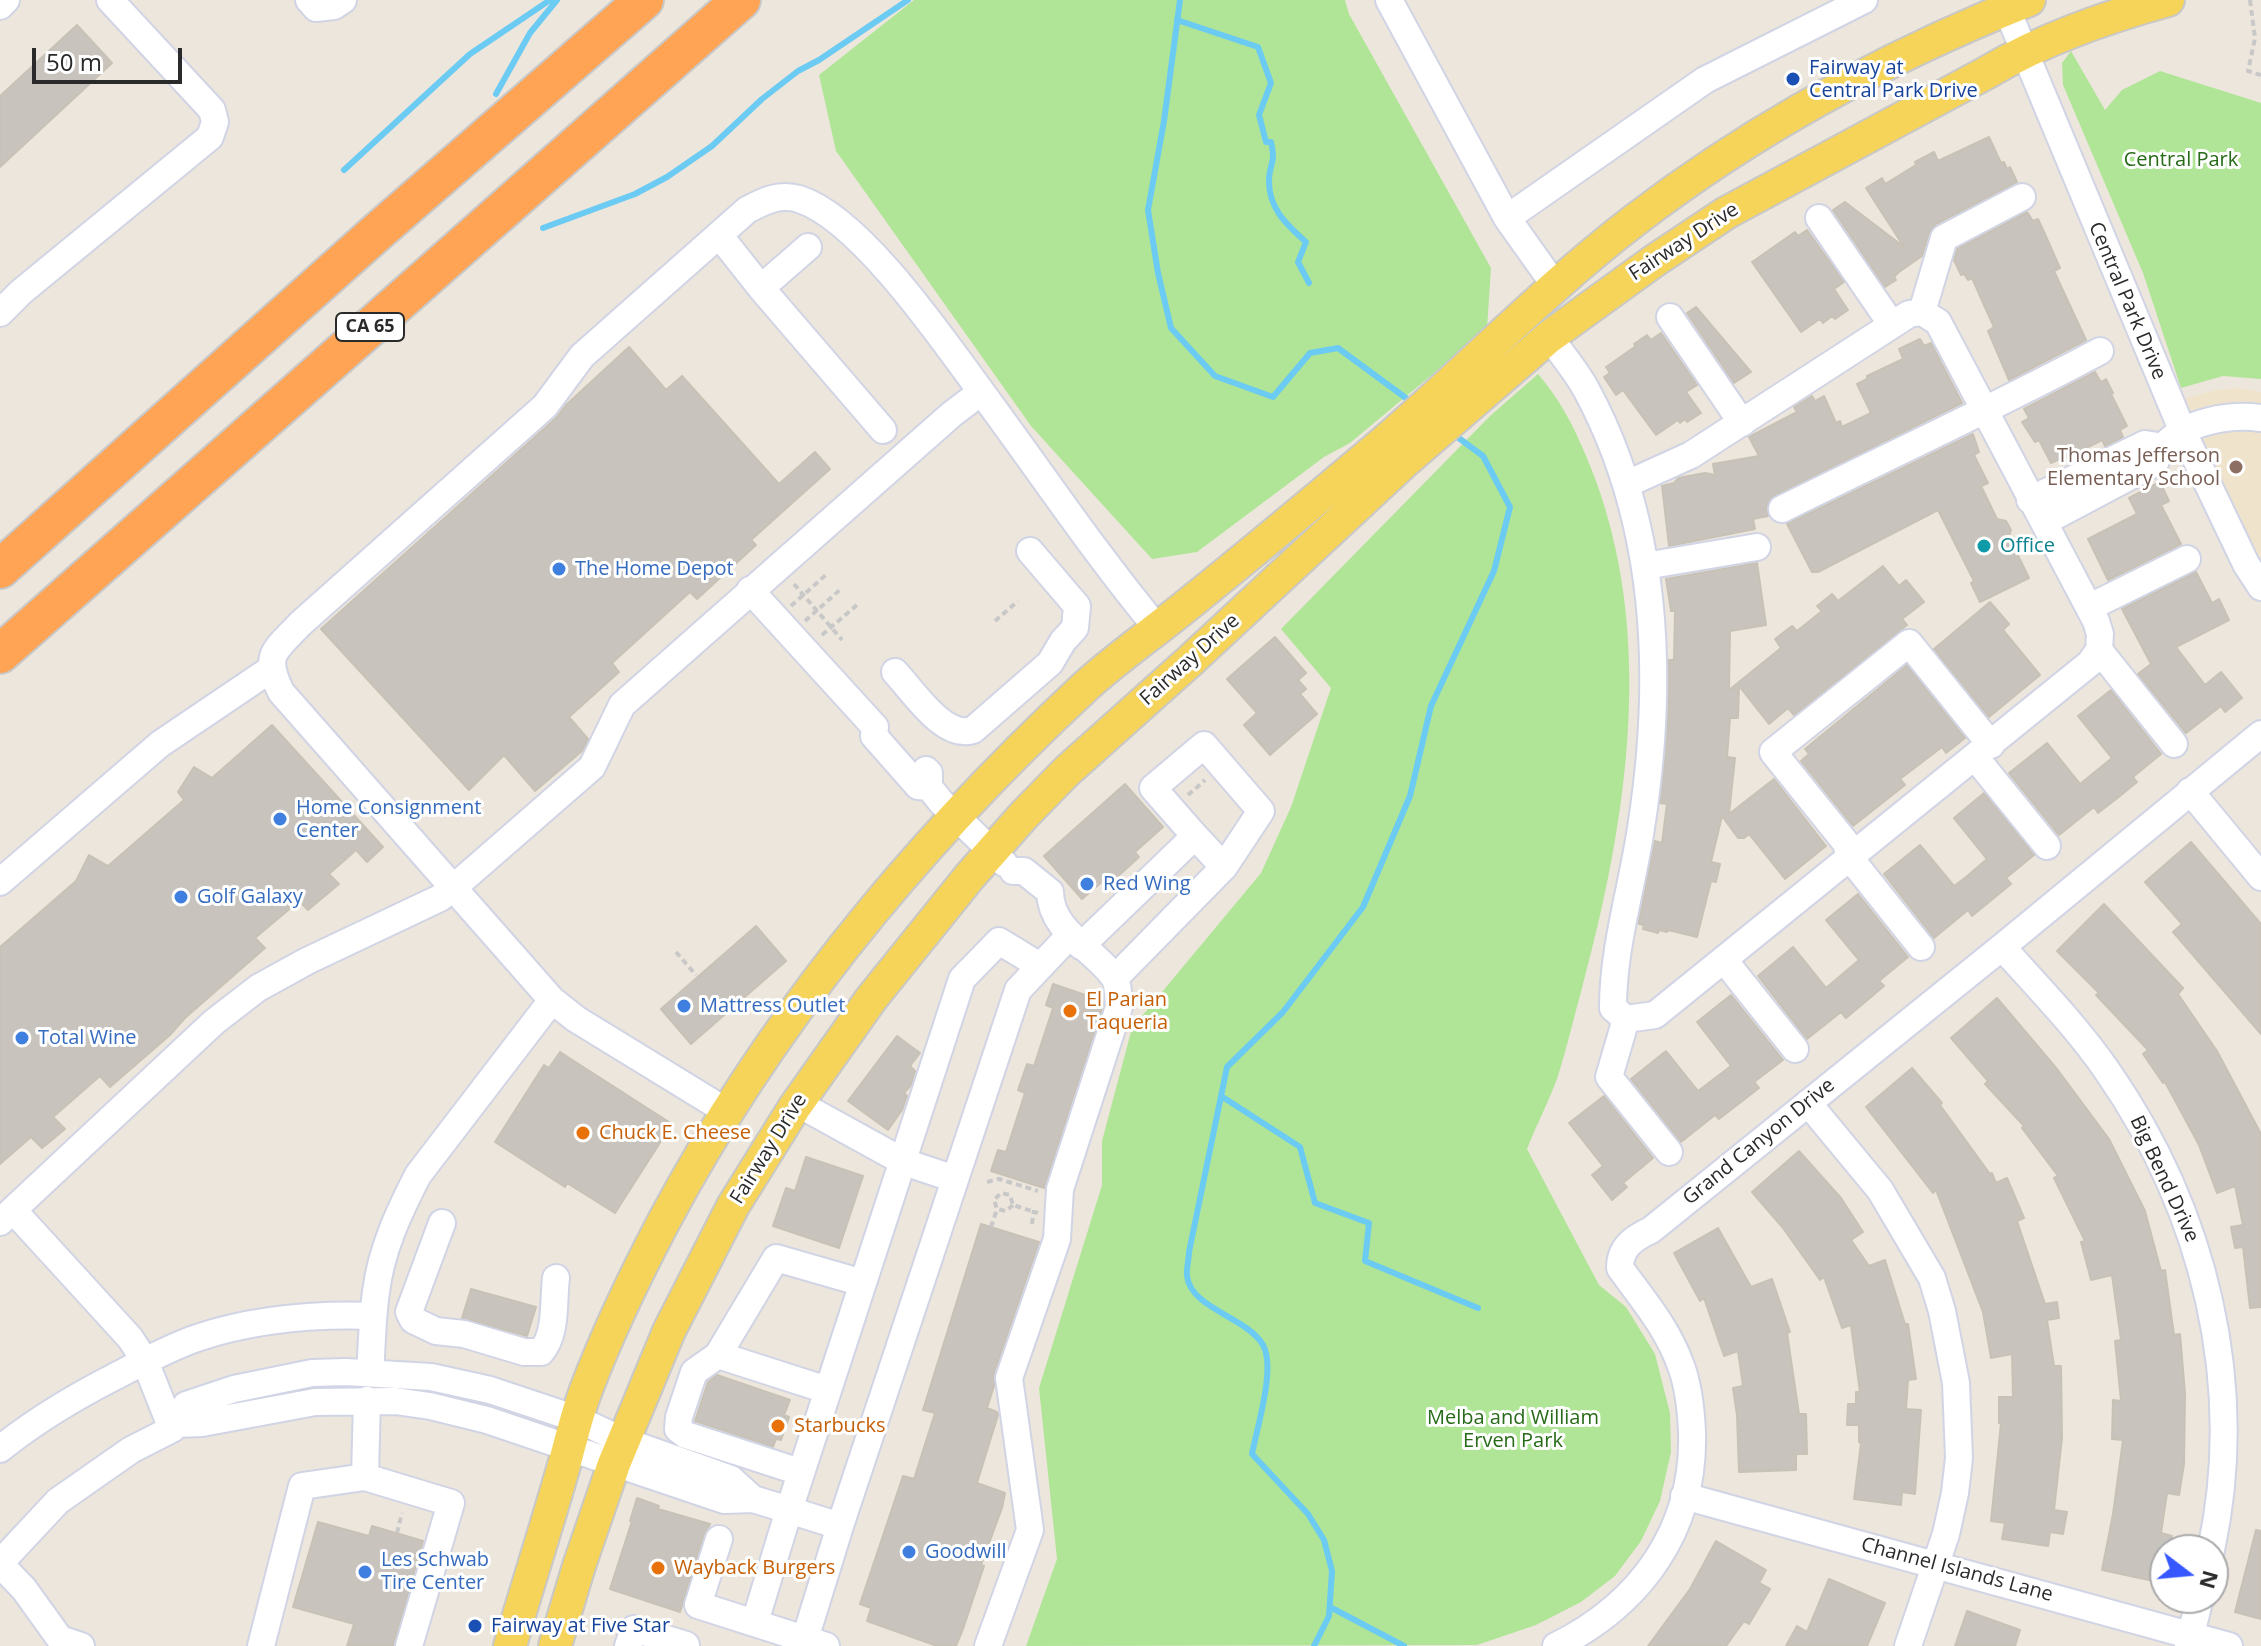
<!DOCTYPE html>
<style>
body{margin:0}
#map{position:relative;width:2261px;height:1646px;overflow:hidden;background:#ede6dc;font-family:"Open Sans",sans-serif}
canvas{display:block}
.north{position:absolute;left:2149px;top:1534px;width:80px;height:80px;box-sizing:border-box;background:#fff;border:2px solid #aaa;border-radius:50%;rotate:106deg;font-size:22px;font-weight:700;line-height:32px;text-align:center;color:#2a2a2a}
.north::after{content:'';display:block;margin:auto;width:28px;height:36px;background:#3758ff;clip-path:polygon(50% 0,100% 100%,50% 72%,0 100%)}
.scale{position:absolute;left:32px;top:48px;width:150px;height:36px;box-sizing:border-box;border:4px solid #2a2a2a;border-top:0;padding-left:10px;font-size:24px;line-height:28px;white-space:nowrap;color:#2a2a2a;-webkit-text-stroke:6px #fff;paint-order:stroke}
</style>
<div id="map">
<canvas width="2261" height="1646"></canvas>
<div class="north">N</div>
<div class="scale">50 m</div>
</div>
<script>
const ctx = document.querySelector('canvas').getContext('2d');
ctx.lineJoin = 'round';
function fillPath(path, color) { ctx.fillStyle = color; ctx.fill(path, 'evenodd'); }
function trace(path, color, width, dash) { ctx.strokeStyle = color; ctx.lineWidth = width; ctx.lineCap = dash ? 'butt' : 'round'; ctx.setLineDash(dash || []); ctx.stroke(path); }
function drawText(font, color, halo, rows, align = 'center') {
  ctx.font = font + ' "Open Sans",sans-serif'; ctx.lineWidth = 6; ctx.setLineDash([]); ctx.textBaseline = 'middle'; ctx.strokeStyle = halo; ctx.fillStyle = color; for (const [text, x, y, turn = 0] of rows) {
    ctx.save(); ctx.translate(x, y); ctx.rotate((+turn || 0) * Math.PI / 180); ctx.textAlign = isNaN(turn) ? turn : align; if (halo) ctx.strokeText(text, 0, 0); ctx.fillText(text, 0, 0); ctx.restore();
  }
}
const education = new Path2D(`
 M2239,388l22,4v180l-23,-41 -55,-132 33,-9z`);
const green = new Path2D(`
 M914,0h431l4,14 142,254 -4,61 -137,114 -26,14 -127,95 -45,7 -121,-133 -195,-275 -17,-76z
 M2071,51l34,59 17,-20 38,-19 101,32v276l-38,-3 -42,12 -38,-115 -80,-188 -1,-22z
 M1538,374c25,29 39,59 53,94 66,166 36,353 -9,520 -8,29 -15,59 -24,88 -9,25 -21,48 -31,73l72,136 27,22 29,47 15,59 1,39 -11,49 -19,40 -26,35 -34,26 -45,23 -59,20 -451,1 31,-87 -18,-171 63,-203v-44l30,-113 129,-155 30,-66 40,-119 -50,-59 209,-213z`);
const stream = new Path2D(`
 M1180,0l-16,121 -16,89 10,63 13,55 44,48 58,21 37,-44 28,-5 76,56
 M1177,20l81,27 13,36 -12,32 7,27h5c5,22 -1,19 -2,37 -1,29 17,45 37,63l-8,20 11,21
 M496,94l34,-61 27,-33
 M344,170l126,-116 80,-54
 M543,228l92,-34 32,-17 45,-31 50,-47 36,-28 21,-11 89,-60
 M1221,1096l79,51 15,56 54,20 -4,38 113,47
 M1330,1607l74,39
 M1314,1646l15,-30 3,-45 -8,-31 -16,-26 -56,-60c5,-27 24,-86 11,-109 -16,-28 -72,-36 -76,-69 -1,-7 2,-17 2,-24l38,-185 56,-55 80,-105 47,-111 21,-90 63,-135 16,-64 -27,-51 -31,-23`);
const building = new Path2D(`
 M77,25l35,38 -112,104v-71z
 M1989,137l12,26 3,-1 3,7 3,-2 7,15 -81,42 -7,9 -7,23 -23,16 -5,5 2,3 -11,7 -52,-77 12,-8 59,45 -38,-59 16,-10 3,6 31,-19 -1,-3 19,-10 4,9z
 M2027,212l6,9 5,-2 6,13 16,36 -6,3 32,69 -77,40 -21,-49 6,-4 -6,-13 -16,-36 -4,2 -4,-6 -3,1 -7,-15 3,-11z
 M1807,230l37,52 -10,7 14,21 -13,9 -3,-3 -9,7 -3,-4 -19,13 -49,-70 43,-30 3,4z
 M1696,307l55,65 -17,11 -47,-70z
 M1661,333l36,52 -11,7 15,21 -14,9 -2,-3 -5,4 -2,-3 -22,15 -33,-45 -7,5 -12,-18 6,-4 -4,-6 30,-21 -2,-2 13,-9 4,5z
 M1920,339l4,7 7,-3 31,60 -187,92 -9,12 2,9 -15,3 2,10 -86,17 -7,-60 12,-3 4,-5 27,-5 10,2 -2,-11 46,-8 -10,-19 48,-25 -3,-5 18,-11 3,5 9,-5 12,27 4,-2 2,6 29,-14 -14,-29 10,-5v-3l36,-17 -4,-10z
 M629,347l37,43 16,-14 97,108 36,-32 15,17 -79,71 5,5 -59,54 -7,-7 -78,71 7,9 -50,45 19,22 -6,12 -47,40 -31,-36 -35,35 -148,-161 235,-211 10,-13z
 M2095,372l6,10 5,-3 7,14 -2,1 16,32 -7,4 3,7 -18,9 -3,-6 -39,20 -1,-2 -11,5 -12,-23 -4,2 -13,-20 7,-4 -5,-9z
 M1973,434l6,18 -5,3 14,28 -7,3 16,33 9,2 5,9 -2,7 20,41 -49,24 -9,-19 3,-2 -36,-71 -120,62h-6l-25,-48z
 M2160,482l9,19 -8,4 20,39 -73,36 -20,-41 49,-25 -8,-16z
 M1757,563l9,62 -36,6 -1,59 52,-42 -6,-9 17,-13 5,5 25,-20 -5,-5 15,-12 6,7 45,-35 16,20 7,-6 18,22 -22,17 5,6 -113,90 -6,-7 -19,16 -30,-38 -1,32h-8l-3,39 8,1 -6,56 45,-35 52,67 -41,33 -36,-45 -5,4h-6l-16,-22 -11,46 9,2 -4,18 -5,-1 -14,56 -29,-7 -1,2 -8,-2 -1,3 -15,-4 1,-4 -5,-1v-3l16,-80 7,2 5,-39 -7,-1 8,-85 1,-58h5l1,-49h-4l-5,-32z
 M2196,572l16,31 7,-4 10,21 -53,27 29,38 16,-13 21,26 -17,14 -4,-6 -35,27 -48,-59 13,-10 -29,-55z
 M1990,602l19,22 -6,6 37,45 -51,42 -55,-68z
 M1275,637l31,36 -8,7 8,9 -6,5 17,20 -47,41 -26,-30 13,-12 -30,-34z
 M1907,665l58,73 -19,15 -4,-6 -42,32 5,6 -52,41 -52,-65 8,-7 -4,-5z
 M2111,690l50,64 -28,23 4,5 -17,14 -22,17 -4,-6 -35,28 -50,-62 38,-30 33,41 32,-26 -34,-42z
 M272,725l111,122 -16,15 -11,-12 -27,24 10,10 -31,26 -9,-9 -44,37 10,10 -80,70 -15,17 -60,52 -10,-11 -47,41 12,12 -23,19 -11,-11 -31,27v-217l76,-66 13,-26 19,11 76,-66 -6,-8 16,-25 18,11z
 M1125,784l38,43 -28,25 4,5 -23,21 -4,-5 -30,26 -38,-43z
 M1984,793l50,62 -28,23 5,6 -39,32 -4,-6 -34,28 -50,-64 36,-29 34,41 12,-9 21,-18 -33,-41z
 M2191,842l70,82v110l-88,-102 9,-8 -37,-42z
 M1858,894l50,63 -29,24 5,5 -38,32 -5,-6 -34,27 -49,-63 35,-29 33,41 33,-28 -33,-40z
 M2104,904l79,84 -5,6 39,57 44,83v173l-11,1 -7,-61 -8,1 -4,-21 12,-2 -8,-39 -18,7 -18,-48 -34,-63 -2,1 -20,-29 5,-4 -52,-55 3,-2 -42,-42z
 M756,926l30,35 -95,83 -30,-35z
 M1053,984l50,17v4l-59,183 -53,-17 7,-21 8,2 19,-59 -7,-3 9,-26 7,2 19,-58 -7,-3z
 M1731,995l52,65 -29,22 5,6 -40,31 -4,-4 -34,27 -50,-63 35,-28 32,40 33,-25 -34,-44z
 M1997,998l60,71 52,70 36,72 16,60 4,-1 9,65 6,-1 5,59 -1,71 -5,31 -12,-2 -6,40 11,3 -3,14h-4l-2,33 -61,-13 11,-56 10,-74 -11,-1 1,-39 8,1 -6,-60 6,-1 -9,-65 -21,5 -10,-38 4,-1 -31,-63 4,-2 -36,-48 2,-2 -39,-42 3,-3 -37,-43z
 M897,1036l23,17 -10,13 5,5 -4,14 -7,8 3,3 -5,14 -14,20 -40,-29z
 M560,1052l112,72 -57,89 -48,-30 -2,4 -70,-45 49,-77 5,3z
 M1912,1068l30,35 -2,2 50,69 2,-1 4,10 11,-5 17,40 -7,3 28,83 12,-2 2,16 -12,2 7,46h7l1,72 -8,72 13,2 -4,22 -13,-2 -2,14 -46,-7 3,-16 -14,-2 10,-98h-2v-26h14l-1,-43 -21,4 -8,-46 -47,-122 -3,3 -67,-86z
 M1604,1096l49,62 -30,25 4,4 -15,13 -20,-25 11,-9 -34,-43z
 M1799,1151l42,47 22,34 -12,8 18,26 16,-6 20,64h3l8,55 -8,1 -2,29 15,1 -6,84 -13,-2 -1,13 -47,-6 7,-56 -2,-1v-17h-12l1,-21h8v-12h4l-9,-67 -9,3 -18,-51 -4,3 -37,-52 -31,-36z
 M806,1157l57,19 -24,72 -66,-22 13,-38 9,3z
 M981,1224l58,18 -45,131v13l-7,22 10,4 1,3 -21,68 28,10 -3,15 -21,57 3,1 -21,63 -7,17h-19l-70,-25 4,-13 -11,-4 43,-128 11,3 21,-66 -12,-3z
 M1718,1228l33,59 21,-8 18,53 -3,1 12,81h7l1,40h-11v16l-57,2 -2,-57 -4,-27 10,-2 -5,-35 -14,5 -20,-58 -4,3 -26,-48z
 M471,1289l65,18 -9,29 -65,-18z
 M717,1375l73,25 -6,15 5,2 -8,23 -5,-1 -3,8 -78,-26 13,-39z
 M637,1498l22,8 -1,3 52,15 -6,10 -24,78 -70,-23 22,-68h-2z
 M318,1522l51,14 3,-10 51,15 -30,105h-46l7,-22 -61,-17z
 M2256,1530l5,1v88l-26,-7z
 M1716,1541l50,29 -7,13 11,6 -21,35 -5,-3 -18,25h-78l42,-57z
 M1829,1579l56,24 -18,43h-81l11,-20 10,6z
 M1967,1611l53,19 -5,16h-60z`);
const path = new Path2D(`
 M2250,0l5,38 -7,33 13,4
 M794,584l48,56
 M791,606l37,-33
 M805,621l37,-33
 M995,621l23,-20
 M822,635l35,-30
 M1188,795l17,-15
 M676,952l20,23
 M987,1182l12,-3 39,12
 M1013,1205l-7,6 -9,-2 -3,-9 7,-7 9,2 3,10 25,8
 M1032,1224l2,-14
 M991,1227l6,-18
 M397,1533l5,-20`);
const minor = new Path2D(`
 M309,0l7,8 18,-2 9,-6
 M1389,0l118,218 49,69
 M2003,0l180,432 63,132 15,23
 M0,6l6,-6
 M1507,218l198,-138 159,-80
 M1819,218l73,107
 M719,235l42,53
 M808,247l-47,41 122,142
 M1922,312l22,-74 78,-41
 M0,313l21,-21 189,-155 5,-15 -3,-12 -102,-110
 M1670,317l72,106
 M1549,337c13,17 28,35 38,54 72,134 77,290 54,437 -9,60 -28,119 -28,180l13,11 29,-4 435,-352 9,-13 1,-16 -4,-13 -158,-299 -16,-10 -13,2 -218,141 -64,29
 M2030,500l115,-56 19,3
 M1782,509c106,-53 214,-102 318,-158
 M2044,522l111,-59c2,-5 5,-12 9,-17 22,-25 66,-32 97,-28
 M1645,566l112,-19
 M750,590l125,137 -1,9 44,50 11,1
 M2090,607l97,-48
 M2099,650l75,94
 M895,672c18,19 49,68 78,58l77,-67 13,-22 12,-13 2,-22 -47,-55
 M1975,757l72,89
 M926,770l3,3v14l12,15 63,61
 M2190,791l71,86
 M0,882l160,-138 111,-75
 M1081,946l114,-110 -42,-48 51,-43 57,66 -37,56 -29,-31
 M1921,947l-71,-89 -4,-15 -73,-91 136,-109 82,102
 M2002,947c36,40 75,80 106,125 96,139 139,311 103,478
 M1724,960l71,89
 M1115,978l109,-111
 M1626,1019l-17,58 60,75
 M797,1103l107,59 51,17
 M1808,1103l72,87 52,88 10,33 14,72 3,75 -4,35 -9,41 -38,112
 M726,1111l-150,-92 -24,-19 -271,-308c-18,-38 -7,-40 19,-68l245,-218 37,-50 165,-146c17,-9 33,-17 52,-11 64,20 151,151 192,206 55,75 107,152 166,223
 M13,1210l117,128 15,23 27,68
 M0,1222l214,-200 44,-34 49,-27 133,-63 13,-10 139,-121 30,-62 330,-291 29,-22
 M442,1223l-33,89 4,8 23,11 28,3 60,18h17c16,-18 12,-50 15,-74
 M718,1355l109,35
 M370,1373c2,-27 2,-54 6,-81 5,-42 23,-80 42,-117l134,-175
 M367,1400l-2,77 86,26 -42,143
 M176,1424l26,-1 113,-21 80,-1 35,5 57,14 237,80 29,-1 36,11 -34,112
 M0,1449c36,-29 73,-51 114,-72 27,-14 54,-29 83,-39 57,-19 117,-24 176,-22
 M800,1472l-114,-37 -8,-6 1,-12 15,-45 24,-17 58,-97 87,25
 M1684,1496l545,150
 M840,1526l178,-536 52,-55
 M719,1539l-21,66 128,41
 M0,1563l58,-62 73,-51 41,-21 14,-24 48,-16 78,-16 34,-1 85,5 59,13 87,29 47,22 107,38 22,20
 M0,1564l24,25 36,50 21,7
 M805,1639l35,-113 -51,-16 173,-531 37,-38 41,25
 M261,1646l41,-160 63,-9
 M628,1646l6,-17 52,16
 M988,1646l42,-116 -21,-152 48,-139 3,-50 59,-182c-1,-9 0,-24 -6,-31 -20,-28 -62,-44 -63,-84l-26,-21h-11
 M1556,1646c85,-42 139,-117 136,-214 -1,-22 -3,-45 -11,-66 -14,-39 -38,-66 -61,-98 0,-21 14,-30 31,-38l351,-283 259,-213
 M2188,1646l12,-48`);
const major = new Path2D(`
 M510,1646c16,-56 34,-111 50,-167 9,-29 15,-60 26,-89 22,-58 49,-114 78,-169 108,-203 254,-379 422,-535 32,-29 67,-53 100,-80 66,-53 132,-108 197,-163 85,-73 163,-155 252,-223 120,-92 254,-164 394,-220
 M555,1646l24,-80 35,-102 55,-133 64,-125 61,-98 77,-109 99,-123 54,-61 43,-44 124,-111 211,-196 147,-127 105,-76 72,-48 260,-140c57,-34 118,-55 182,-73`);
const highway = new Path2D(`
 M0,569l375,-335 269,-234
 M0,654l741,-654`);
const markers = [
 [1793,79,8,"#1a4fb4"],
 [2236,467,8,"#8d6e63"],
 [1984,546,8,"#0f9aa8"],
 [559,569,8,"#3f7fe0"],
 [280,819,8,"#3f7fe0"],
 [1087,884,8,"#3f7fe0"],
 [181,897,8,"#3f7fe0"],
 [684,1006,8,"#3f7fe0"],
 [1070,1011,8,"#e8710a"],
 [22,1038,8,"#3f7fe0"],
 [583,1133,8,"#e8710a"],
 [778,1426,8,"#e8710a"],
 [909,1552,8,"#3f7fe0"],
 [658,1568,8,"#e8710a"],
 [365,1572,8,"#3f7fe0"],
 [475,1626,8,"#1a4fb4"]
];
const shields = [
 [370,327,68]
];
const shieldNames = [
 ["CA 65",370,327]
];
const transitNames = [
 ["Fairway at",1809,68],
 ["Central Park Drive",1809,91],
 ["Fairway at Five Star",491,1626]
];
const parkNames = [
 ["Central Park",2181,160],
 ["Melba and William",1513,1418],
 ["Erven Park",1513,1441]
];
const streetNames = [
 ["Fairway Drive",1684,242,-33],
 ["Central Park Drive",2127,301,67],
 ["Fairway Drive",1190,660,-42],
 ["Grand Canyon Drive",1759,1142,-39],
 ["Fairway Drive",769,1149,-58],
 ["Big Bend Drive",2164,1179,65],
 ["Channel Islands Lane",1957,1570,15]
];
const educationNames = [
 ["Thomas Jefferson",2220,456],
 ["Elementary School",2220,479]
];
const cultureNames = [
 ["Office",2000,546]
];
const shopNames = [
 ["The Home Depot",575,569],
 ["Home Consignment",296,808],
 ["Center",296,831],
 ["Red Wing",1103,884],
 ["Golf Galaxy",197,897],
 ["Mattress Outlet",700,1006],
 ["Total Wine",38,1038],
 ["Goodwill",925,1552],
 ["Les Schwab",381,1560],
 ["Tire Center",381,1583]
];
const foodNames = [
 ["El Parian",1086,1000],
 ["Taqueria",1086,1023],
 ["Chuck E. Cheese",599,1133],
 ["Starbucks",794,1426],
 ["Wayback Burgers",674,1568]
];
fillPath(education, '#efe4cb');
fillPath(green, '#b0e597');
trace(stream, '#6ccbf2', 6);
fillPath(building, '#c8c3bc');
trace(building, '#c8c2b6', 2);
trace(minor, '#d1d4e4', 30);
trace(major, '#c8c8c8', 36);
trace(highway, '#c8c8c8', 42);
trace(path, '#c8c8c8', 4, [6, 4]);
trace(minor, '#fff', 26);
trace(major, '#f5d459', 32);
trace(highway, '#ffa355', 38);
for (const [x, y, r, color] of markers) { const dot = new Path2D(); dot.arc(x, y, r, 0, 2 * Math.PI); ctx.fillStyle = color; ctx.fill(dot); trace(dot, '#fff', 3); }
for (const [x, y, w] of shields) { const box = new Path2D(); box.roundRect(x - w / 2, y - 14, w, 28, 6); ctx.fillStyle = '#fff'; ctx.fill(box); trace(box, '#2a2a2a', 2); }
drawText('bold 18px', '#2a2a2a', null, shieldNames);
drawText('20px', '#164399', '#fff', transitNames, 'left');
drawText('20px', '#276a18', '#fff', parkNames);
drawText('20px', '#2a2a2a', '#fff', streetNames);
drawText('20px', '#785e54', '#fff', educationNames, 'right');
drawText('20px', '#0d838f', '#fff', cultureNames, 'left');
drawText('20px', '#366cbe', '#fff', shopNames, 'left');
drawText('20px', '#c56008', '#fff', foodNames, 'left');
</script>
